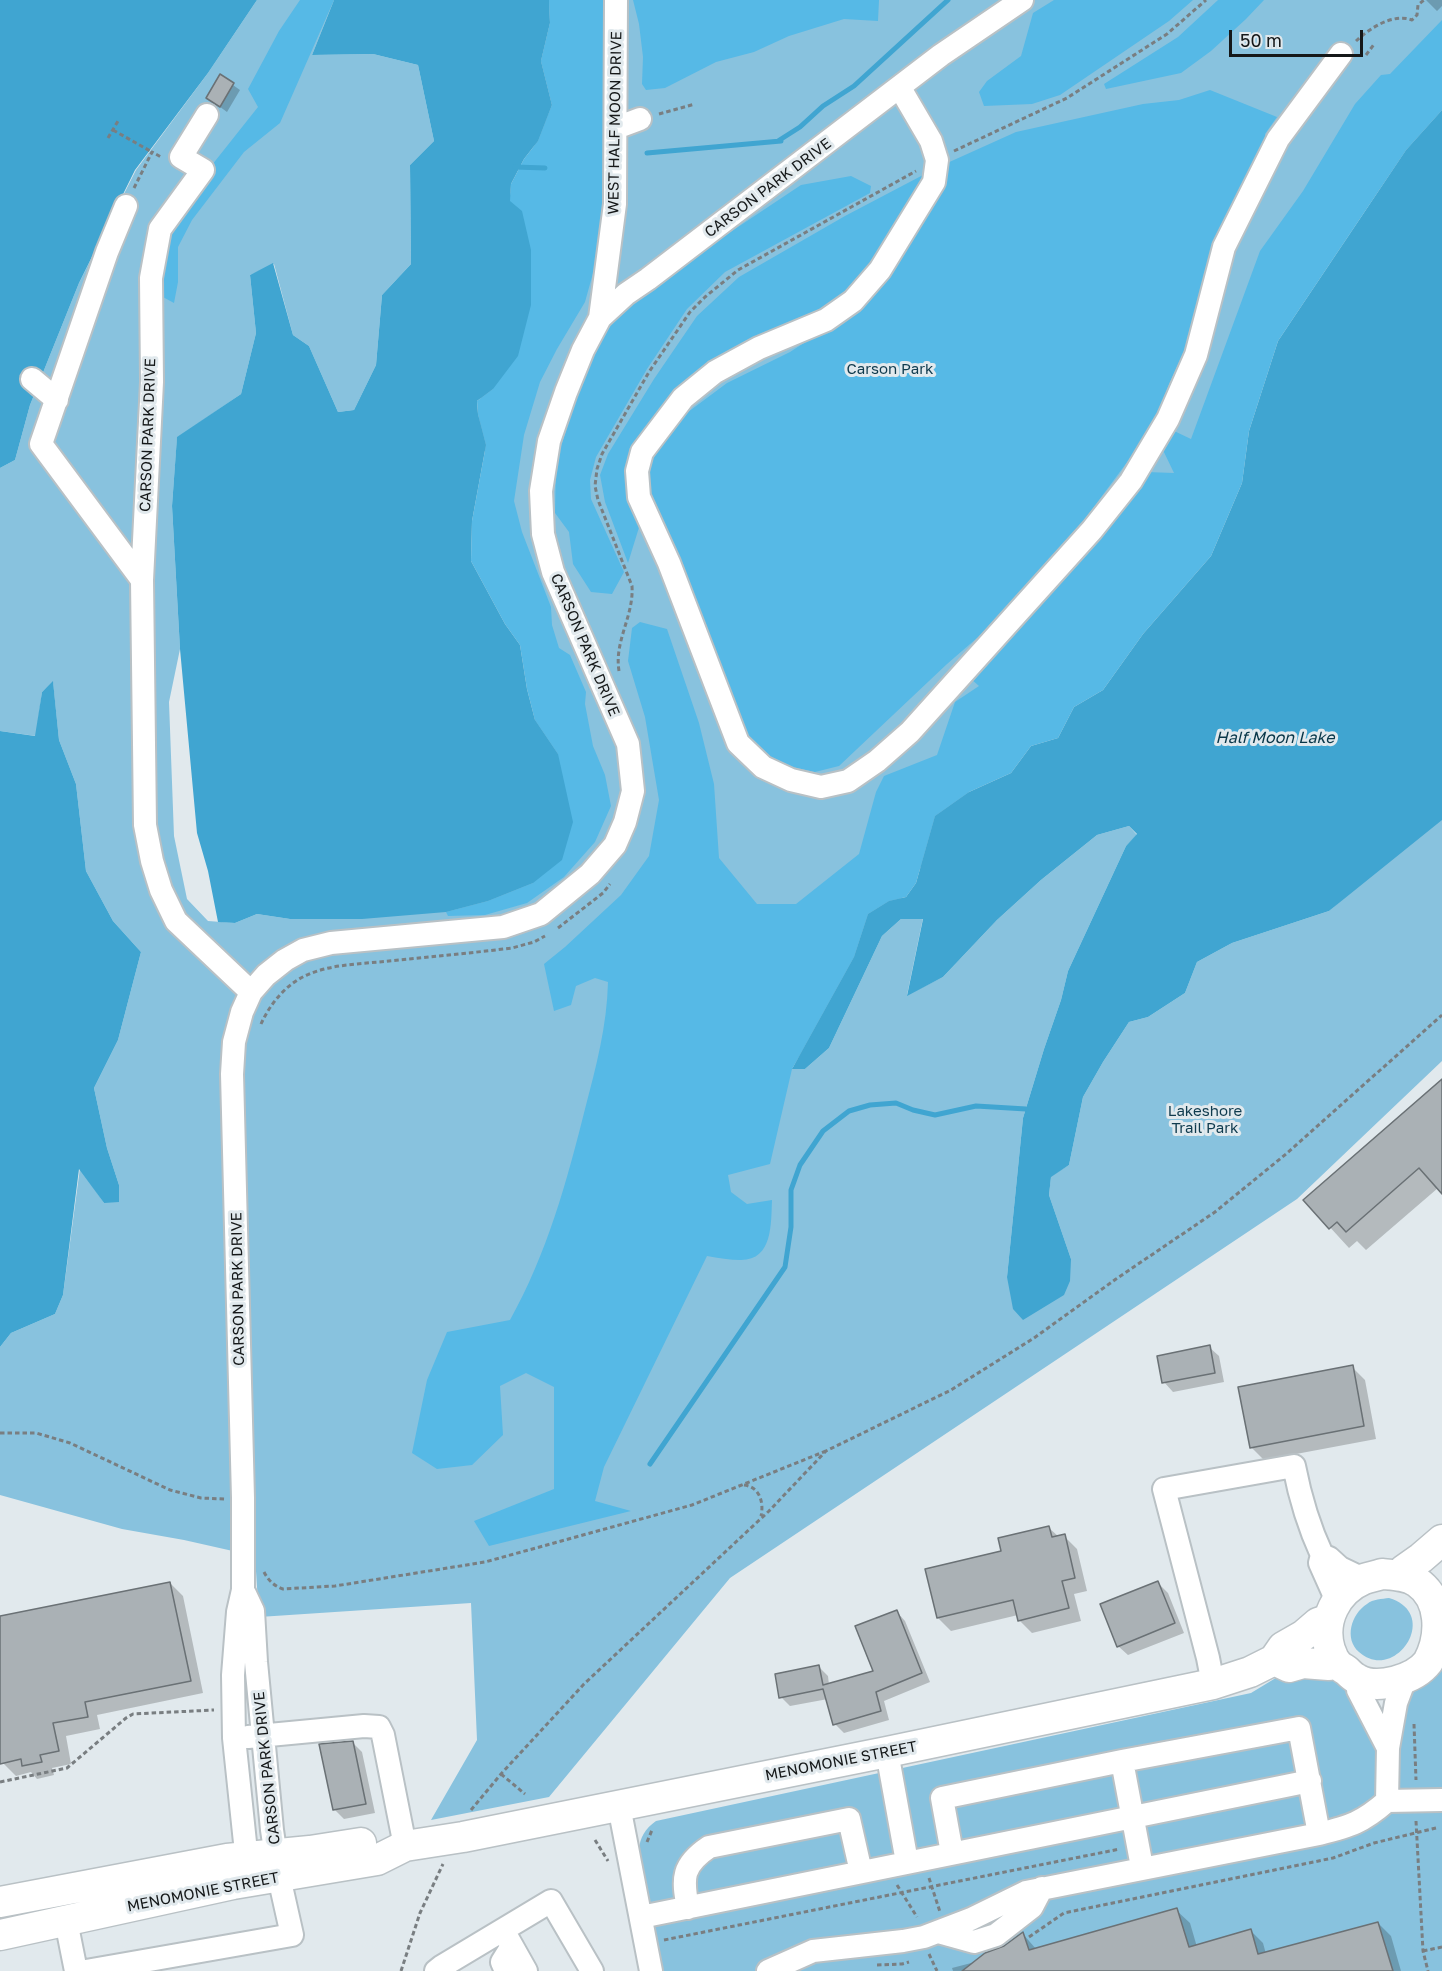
<!DOCTYPE html>
<style>
body{margin:0}
#map{position:relative;width:1442px;height:1971px;overflow:hidden;background:#e1e9ed;font-family:"Golos Text",sans-serif}
canvas{display:block}
.scale{position:absolute;left:1229px;top:30px;width:134px;height:27px;box-sizing:border-box;border:3px solid #151819;border-top:0;padding-left:8px;font-size:18px;line-height:21px;white-space:nowrap;color:#151819;-webkit-text-stroke:4px #e1e9ed;paint-order:stroke}
</style>
<div id="map">
<canvas width="1442" height="1971"></canvas>
<div class="scale">50 m</div>
</div>
<script>
const ctx = document.querySelector('canvas').getContext('2d');
ctx.lineJoin = 'round';
function fillPath(path, color) { ctx.fillStyle = color; ctx.fill(path, 'evenodd'); }
function trace(path, color, width, dash) { ctx.strokeStyle = color; ctx.lineWidth = width; ctx.lineCap = dash ? 'butt' : 'round'; ctx.setLineDash(dash || []); ctx.stroke(path); }
function drawText(font, color, halo, rows, align = 'center') {
  ctx.font = font + ' "Golos Text",sans-serif'; ctx.lineWidth = 6; ctx.setLineDash([]); ctx.textBaseline = 'middle'; ctx.strokeStyle = halo; ctx.fillStyle = color; for (const [text, x, y, turn = 0] of rows) {
    ctx.save(); ctx.translate(x, y); ctx.rotate((+turn || 0) * Math.PI / 180); ctx.textAlign = isNaN(turn) ? turn : align; if (halo) ctx.strokeText(text, 0, 0); ctx.fillText(text, 0, 0); ctx.restore();
  }
}
const green = new Path2D(`
 M257,0h77l-22,55 61,-1 45,11 16,76 -24,24 1,99 -29,31 -6,70 -22,45 -16,2 -29,-66 -16,-11 -19,-71 -24,11 6,58 -15,61 -64,44 -5,68 8,143 -11,53 5,134 13,63 21,22 27,2 22,-9 33,5 245,-199 -57,-306 32,-213 42,-96 -11,-44 9,-38 -1,-23h893v110l-36,40 -437,642 -177,276 13,1 24,-21 53,-112 19,-17 22,-1 -16,77 36,-18 54,-57 44,-40 56,-45 32,-9 8,9 -11,11 -58,125 -7,29 -17,49 -21,69 -16,159 64,-18 -22,-64 2,-19 18,-11 14,-68 20,-35 26,-40 19,-5 37,-24 12,-31 35,-19 97,-32 113,-99v249l-145,138 -567,379 -181,219 -118,23 46,-80 -6,-137 -212,14 -4,-61 -71,-16 -62,-11 -122,-34v-148l11,-14 44,-19 8,-19 17,-127 24,35 15,-18 -12,-37 -13,-60 24,-48 23,-88 -28,-31 -27,-50 -10,-87 -17,-44 -6,-58 -11,10 -6,44 -36,-5v-263l15,-8 15,-55 49,-122 57,-113 72,-97z
 M1389,1598c53,16 6,86 -30,54 -15,-13 -8,-38 8,-48 6,-5 15,-5 22,-6z
 M1442,1668v303h-780l-23,-121c1,-13 6,-21 17,-29l595,-128 28,-17 59,2 17,18 17,36 56,-60z`);
const forest = new Path2D(`
 M300,0h34l-54,123 -36,29 -52,68 -14,27v35l-4,21 -13,-7 1,-24 6,-35 40,-67 50,-63 -10,-18 31,-58z
 M549,0h58l-1,198 -8,57 -13,47 -28,47 -17,33 -16,53 -10,66 8,31 29,75 1,18 7,23 11,7 16,37 -1,12 8,42 12,29 6,31 -16,36 -31,35 -37,26 -42,12 -37,1 -2,-4 42,-11 45,-18 25,-129 -23,-34 -8,-31 -7,-44 -15,-21 -34,-63 1,-40 14,-76 -8,-31 -1,-13 16,-12 18,-205 13,-25 14,-18 14,-36 -11,-44 9,-38z
 M633,0h246l-1,21 -34,-2 -55,17 -35,16 -38,10 -51,26 -19,2 -4,-6 1,-27 -4,-33z
 M1054,0h139l-24,21 -109,74 -28,9 -48,2 -5,-14 8,-11 34,-25 12,-43z
 M1218,0h46l-18,19 -35,32 -30,22 -75,16 -2,-5 74,-47z
 M1442,20v90l-36,40 -128,191 -29,90 -7,52 -31,73 -68,78 -40,56 -29,17 -16,31 -27,8 -20,27 -42,19 -34,24 -19,67 -10,14 -17,4 -21,13 -14,43 -62,112 -22,95 -42,11 3,17 16,12 25,-4c-1,23 1,60 -31,60 -11,0 -23,-2 -34,-4l-103,211 -9,34 36,10 -142,35 -15,-25 80,-32v-102l-28,-14 -26,13 3,49 -31,30 -35,4 -25,-16 15,-73 20,-48 63,-12c37,-66 57,-139 75,-211 11,-42 22,-83 23,-127l-13,-4 -19,8 -5,19 -17,6 -10,-47 21,-17 56,-52 28,-39 10,-56 -14,-83 -17,-56 4,-33 8,-6 27,7 32,94 15,61 5,74 38,46h39l63,-50 17,-62 8,-16 53,-21 18,-53 24,-16 -9,-8 152,-166 24,-40 28,1 -12,-25 10,-18 19,9 69,-188 43,-60 52,-87 26,-29 9,-1z
 M1210,90l67,27 -12,17 2,14 -62,137 -18,60 -18,39 -10,29 -14,25 -69,93 -84,94 -45,39 -108,102 -24,6 -36,-8 -27,-23 -17,-25 -90,-222 8,-38 27,-38 47,-35 63,-31 59,-38 35,-31 61,-119 71,-32 127,-28 36,-4z
 M923,175l-28,51 -44,64 -22,19 -85,40 -111,101 8,71 -13,42 -23,-61 -5,-27 8,-21 46,-75 43,-63 42,-39 106,-61z
 M851,176l20,10 -1,7 -145,79 -38,37 -40,60 -51,88 -6,23 1,19 33,73 -12,22 -21,-2 -18,-28 -4,-32 -14,-19 1,-51 30,-95 10,-19 23,-35 107,-78 75,-50z`);
const water = new Path2D(`
 M0,0h257l-49,73 -73,97 -56,113 -49,122 -15,55 -15,8z
 M334,0h215l1,23 -9,38 11,44 -14,36 -14,18 -13,25 -1,17 12,10 9,39v55l-13,51 -25,33 -16,12 1,13 8,31 -14,76 -1,40 34,63 15,21 7,44 8,31 23,34 15,68 -11,38 -29,23 -45,18 -42,11 -84,7h-72l-33,-5 -22,9 -17,-1 -10,-51 -11,-38 -17,-184 -8,-143 5,-69 64,-43 15,-61 -6,-58 23,-12 20,72 16,11 29,66 16,-2 22,-45 6,-70 29,-31 -1,-99 24,-24 -16,-76 -45,-11 -61,1z
 M1442,110v710l-113,91 -97,32 -35,19 -12,31 -37,24 -19,5 -26,40 -20,35 -14,68 -18,12 -2,18 22,64 -1,22 -6,14 -41,25 -10,-11 -6,-32 16,-159 21,-69 17,-49 7,-29 58,-125 11,-12 -8,-8 -32,9 -56,45 -44,40 -54,57 -36,19 16,-77h-22l-19,17 -53,112 -24,21h-13l62,-112 14,-43 21,-13 17,-4 10,-14 19,-67 34,-24 42,-19 20,-27 27,-8 16,-31 29,-17 40,-56 68,-78 31,-73 7,-52 29,-90 128,-191z
 M53,681l6,59 17,44 10,87 27,50 28,31 -23,88 -24,48 13,60 12,37v17l-15,1 -25,-34 -16,126 -8,19 -44,19 -11,14v-616l35,5 7,-44z`);
const shadow = new Path2D(`
 M1426,0h16v6l-5,5z
 M220,76l20,14 -13,22 -19,-14z
 M1442,1081v111l-4,-4 -72,62 -9,-9 -8,7 -44,-48z
 M1209,1347l10,9 5,26 -51,10 -9,-10z
 M1352,1367l13,13 11,59 -112,21 -13,-13z
 M1048,1527l11,10 5,-1 13,13 10,42 -13,3 7,27 -49,12 -13,-13 -1,-5 -67,16 -13,-13 -11,-48 76,-18z
 M170,1583l13,13 20,97 -106,22 3,14 -34,7 5,28 -19,4 2,7 -17,4 -6,-7 -15,4 -13,-13 -3,-13v-132z
 M1158,1583l10,10 16,40 -56,22 -10,-9z
 M897,1612l8,9 25,61 -46,19 5,19 -45,13 -9,-9 -7,-25 -38,7 -9,-9 38,-30 9,9 1,9 46,-13z
 M352,1742l10,10 13,61 -31,6 -9,-9z
 M1176,1910l14,13 7,24 53,-17 13,13 3,11 112,-31 13,13 10,35h-448l-1,-3 23,-6 30,-15 18,-13 13,15z`);
const stream = new Path2D(`
 M778,141l22,-14 23,-21 31,-20 94,-86
 M647,153l134,-12
 M515,167l30,1
 M650,1464l135,-197 6,-40v-37l9,-25 23,-34 26,-20 21,-6 26,-2 17,7 22,5 41,-9 50,3`);
const building = new Path2D(`
 M220,74l14,9 -14,24 -14,-9z
 M1442,1079v115l-23,-26 -73,64 -9,-10 -8,7 -26,-29z
 M1210,1345l5,28 -53,10 -5,-27z
 M1353,1365l11,61 -114,22 -12,-61z
 M1049,1526l3,11 13,-3 10,44 -13,3 7,27 -51,13 -5,-21 -76,18 -12,-49 76,-18 -3,-13z
 M1158,1581l17,42 -58,24 -17,-43z
 M170,1582l21,99 -106,21 3,15 -35,6 6,28 -19,4 2,7 -20,4 -1,-7 -21,5v-148z
 M897,1610l25,63 -46,19 5,19 -48,14 -10,-36 -44,9 -4,-24 44,-9 4,20 50,-14 -18,-45z
 M353,1741l13,63 -33,6 -14,-66z
 M1177,1908l12,39 62,-18 7,25 120,-32 15,49h-431l23,-18 19,-7 19,-14 6,18z`);
const path = new Path2D(`
 M1356,41c14,-13 37,-28 56,-21l5,-5 1,-10 6,-5
 M1366,55l9,-12
 M659,114l36,-10
 M113,130l39,22
 M108,138l10,-17
 M954,151l113,-53 100,-64 39,-34
 M134,188l18,-36 9,5
 M619,671c-5,-30 15,-55 13,-85l-34,-86 -3,-14 2,-17 5,-15 47,-82 41,-60 15,-15 33,-27 178,-99
 M558,928l45,-35 7,-9
 M261,1024c9,-20 25,-40 46,-49 24,-11 55,-11 82,-14 41,-4 82,-8 123,-13l22,-6 11,-6
 M0,1433h36l34,10 100,47 31,8 24,1
 M744,1485c16,2 20,18 17,31
 M264,1572c4,8 10,14 19,17l52,-3 150,-24 207,-57 134,-54
 M1414,1724l2,56
 M501,1774l24,20
 M0,1782l67,-14 59,-50 7,-4 81,-4
 M471,1810l30,-36 83,-90 185,-173 57,-60 125,-61 83,-52 82,-59 99,-67 71,-58 156,-139
 M1416,1821l7,130 5,20
 M595,1840l13,21
 M647,1842l5,-12
 M929,1878l11,34
 M897,1885l20,32
 M1029,1937l35,-24 269,-55 41,-15 62,-15
 M664,1940l456,-91
 M1423,1951l19,-4
 M929,1954l8,17
 M877,1965l25,-1 7,-2
 M401,1971l19,-58 23,-49`);
const minor = new Path2D(`
 M900,88l31,53 6,19 -3,22 -54,88 -27,31 -27,19 -67,28 -44,24 -32,26 -41,54 -5,19 2,26 30,66 69,180 25,24 28,13 30,7 27,-6 29,-20 33,-29 182,-202 39,-49 37,-62 28,-64 28,-108 54,-108 63,-85
 M207,115l-26,42 22,13 -43,59 -9,49 1,104 -10,198 3,245 7,36 9,29 15,31 75,71
 M616,128l24,-9
 M126,206l-19,46 -66,192 101,136
 M600,318l15,-114 1,-204
 M32,379l25,21
 M1337,1601l-17,-38 2,-8 7,3 11,10 23,11
 M1359,1681l-1,9 30,58
 M1213,1684l-5,-26 -44,-169 130,-23c6,31 15,61 28,89
 M248,1737l116,-11 15,1 4,8 22,111
 M887,1752l20,110
 M1122,1761l20,106
 M1387,1801l55,-1
 M619,1806l32,165
 M952,1853l-10,-55 180,-37 177,-33 20,106
 M248,1871l-14,-133 -1,-63 5,-63 5,-22v-92l-11,-424 2,-32 8,-30 9,-20 15,-17 19,-15 18,-10 28,-7 172,-16 38,-13 49,-40 25,-29 10,-23 8,-31 -5,-47 -75,-172 -10,-38 -2,-43 8,-50 17,-49 17,-42 17,-32 26,-24 22,-15 293,-224 81,-55
 M688,1908c-6,-30 -6,-43 21,-61l140,-28 12,53
 M641,1917l669,-136
 M66,1921l10,50
 M503,1930l23,41
 M938,1932l36,10 22,-7 36,-28 10,-19
 M86,1971l206,-36 -13,-58 -7,-47 -16,-168 -3,-51 -8,-17
 M436,1971l5,-4 110,-66 41,70
 M506,1971l-4,-9 10,-16
 M768,1971l45,-20 90,-10 21,-4 47,-18 55,-27 293,-58c31,-8 43,-11 68,-33l1,-53 8,-45 6,-16 -1,-7`);
const major = new Path2D(`
 M1382,1574c12,1 24,1 35,8 25,17 25,54 11,80 -13,17 -51,29 -71,17 -4,-2 -7,-5 -10,-8 -4,-3 -9,-5 -11,-9 -3,-3 -4,-8 -6,-12 -9,-29 6,-59 34,-71 6,-2 12,-3 18,-5z
 M1400,1575l4,-5 17,-12 21,-18
 M1274,1660l15,7 14,-4 26,2 7,-3
 M0,1902l227,-43 83,-8 51,-8
 M0,1935l233,-51 144,-24 28,-14 58,-9 424,-85 326,-68 37,-12 24,-12 9,-13 21,-12 14,-12 9,-3`);
const streetNames = [
 ["WEST HALF MOON DRIVE",615,123,-89],
 ["CARSON PARK DRIVE",768,188,-37],
 ["CARSON PARK DRIVE",148,435,-88],
 ["CARSON PARK DRIVE",585,645,67],
 ["CARSON PARK DRIVE",238,1289,-91],
 ["MENOMONIE STREET",841,1761,-11],
 ["CARSON PARK DRIVE",267,1768,-96],
 ["MENOMONIE STREET",203,1892,-11]
];
const parkNames = [
 ["Carson Park",890,369],
 ["Lakeshore",1205,1111],
 ["Trail Park",1205,1128]
];
const waterNames = [
 ["Half Moon Lake",1275,738]
];
fillPath(green, '#88c2de');
fillPath(forest, '#56b9e6');
fillPath(water, '#40a5d1');
fillPath(shadow, '#0003');
trace(stream, '#40a5d1', 5);
fillPath(building, '#aab1b5');
trace(building, '#6a7175', 1.5);
trace(minor, '#b9c1c5', 26);
trace(major, '#b9c1c5', 33);
trace(path, '#797e81', 3, [4.5, 3]);
trace(minor, '#fff', 22);
trace(major, '#fff', 30);
drawText('15px', '#151819', '#e1e9ed', streetNames);
drawText('15px', '#0f3b4e', '#e1e9ed', parkNames);
drawText('italic 16px', '#083648', '#e1e9ed', waterNames);
</script>
